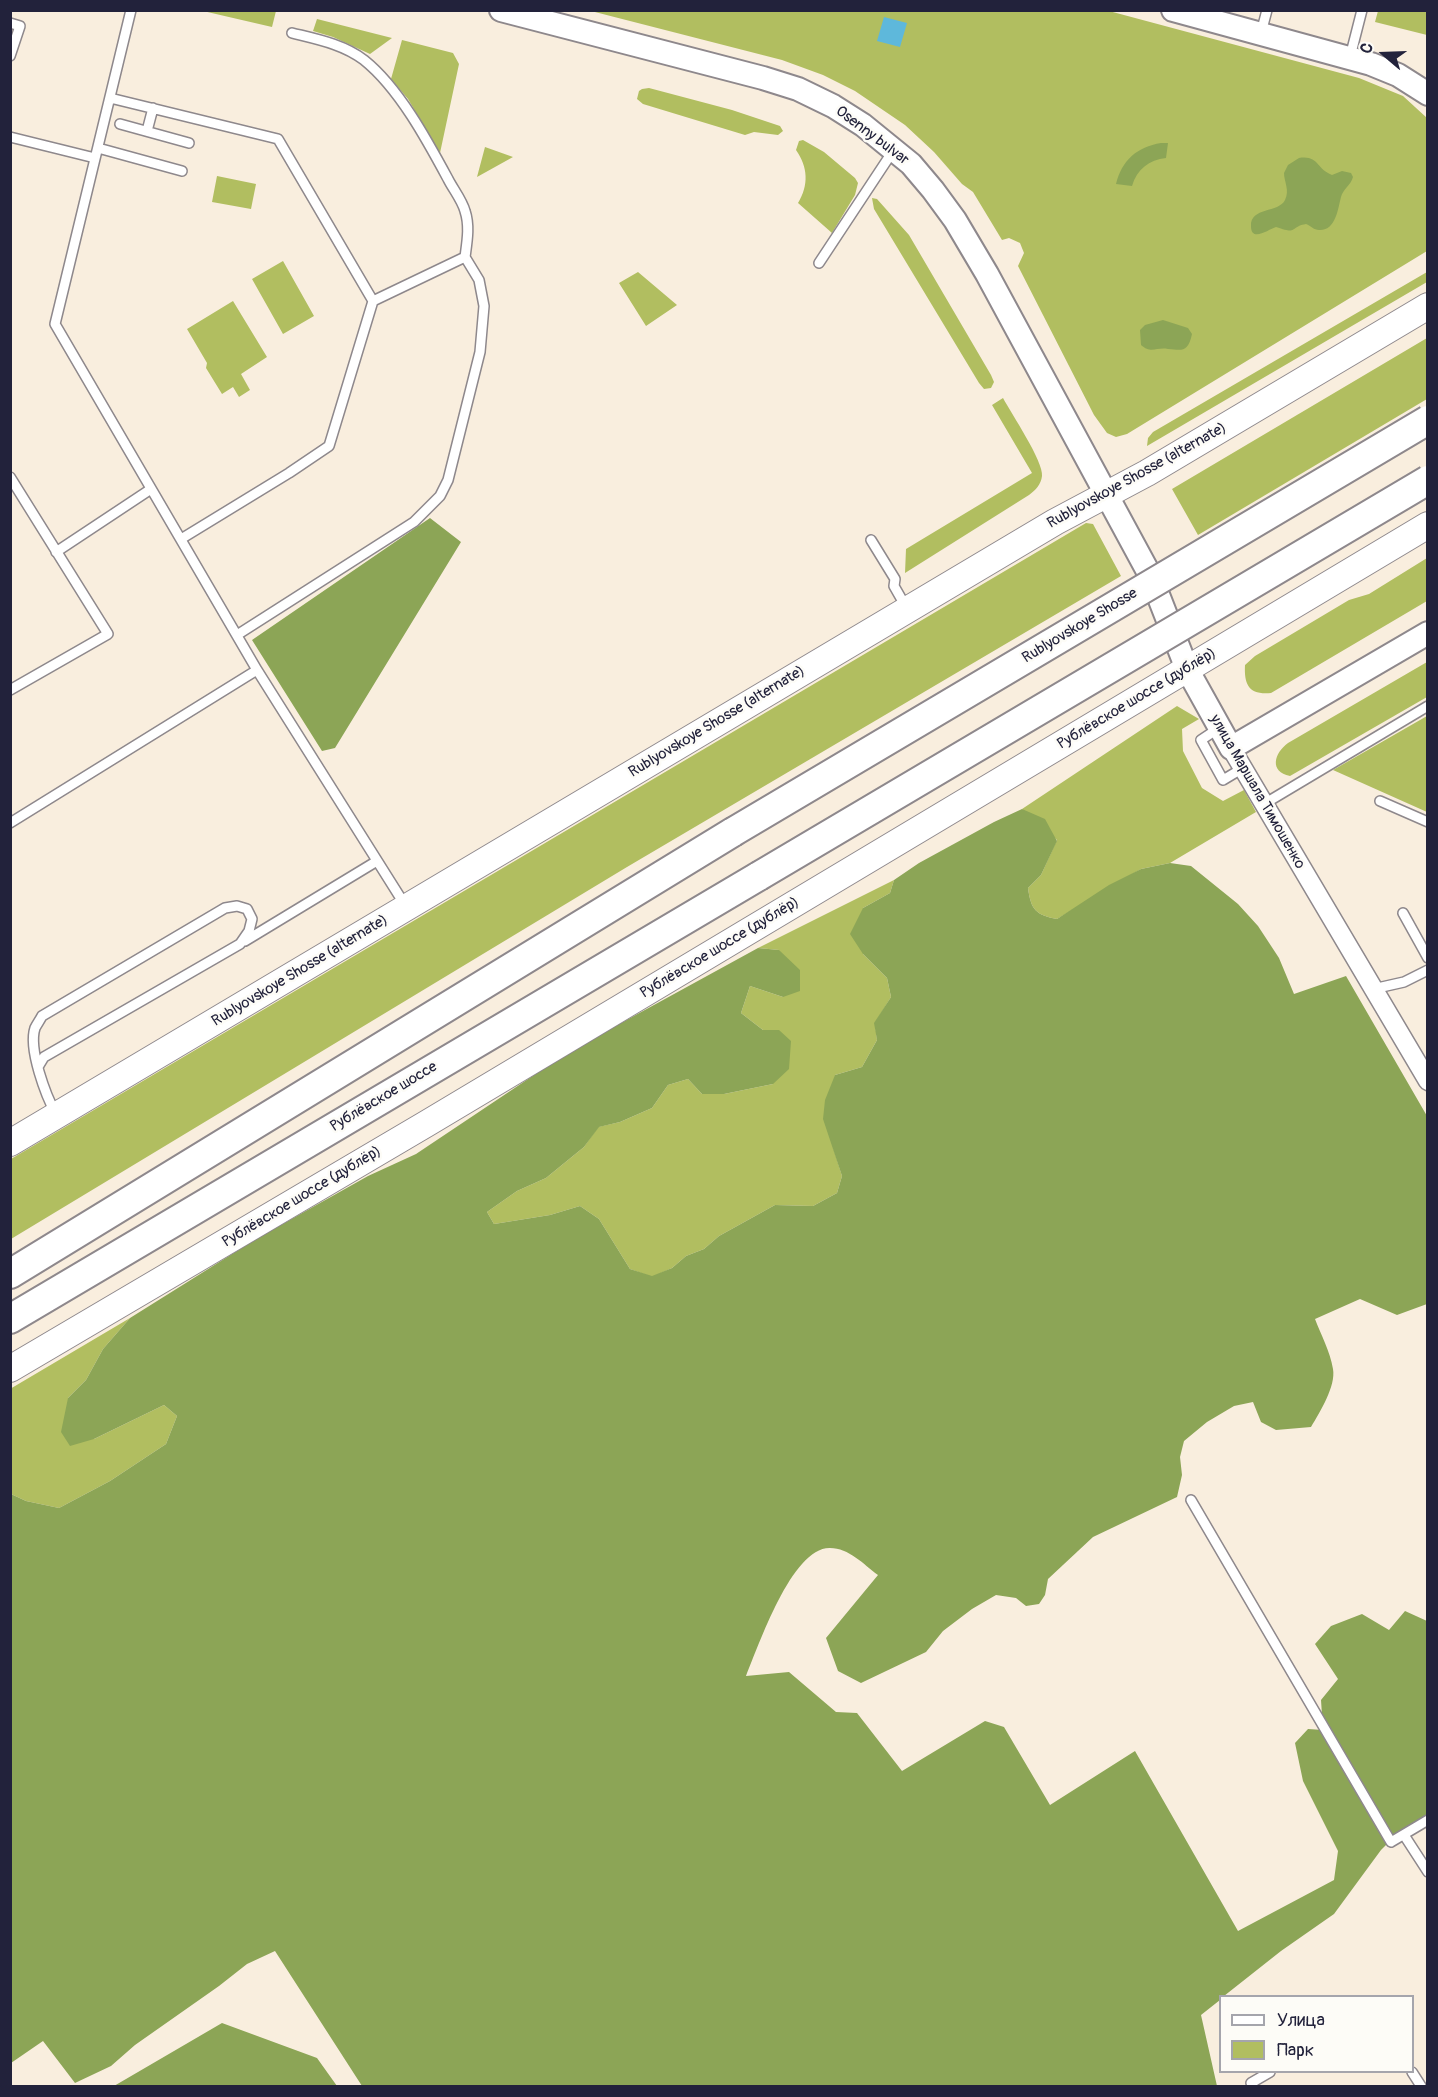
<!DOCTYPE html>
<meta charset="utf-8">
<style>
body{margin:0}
#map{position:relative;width:1438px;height:2097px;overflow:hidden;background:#f9eede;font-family:Pangolin,sans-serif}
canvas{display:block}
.frame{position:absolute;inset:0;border:12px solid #22223b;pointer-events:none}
.legend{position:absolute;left:1219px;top:1995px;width:195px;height:78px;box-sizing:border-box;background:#fdfcf7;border:2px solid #a5a5ac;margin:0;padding:8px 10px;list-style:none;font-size:18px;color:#22223b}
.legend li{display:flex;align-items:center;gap:12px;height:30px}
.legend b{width:30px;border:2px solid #a5a5ac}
.north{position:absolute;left:1354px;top:24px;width:60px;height:60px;-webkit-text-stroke:4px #fdfcf7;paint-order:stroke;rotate:289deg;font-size:16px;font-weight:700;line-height:24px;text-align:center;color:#22223b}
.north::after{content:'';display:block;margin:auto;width:21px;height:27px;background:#22223b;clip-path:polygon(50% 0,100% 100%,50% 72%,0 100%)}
</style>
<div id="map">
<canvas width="1438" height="2097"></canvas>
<div class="frame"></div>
<ul class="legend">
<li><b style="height:8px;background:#fff"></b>Улица</li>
<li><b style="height:16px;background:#b1be60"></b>Парк</li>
</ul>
<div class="north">С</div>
</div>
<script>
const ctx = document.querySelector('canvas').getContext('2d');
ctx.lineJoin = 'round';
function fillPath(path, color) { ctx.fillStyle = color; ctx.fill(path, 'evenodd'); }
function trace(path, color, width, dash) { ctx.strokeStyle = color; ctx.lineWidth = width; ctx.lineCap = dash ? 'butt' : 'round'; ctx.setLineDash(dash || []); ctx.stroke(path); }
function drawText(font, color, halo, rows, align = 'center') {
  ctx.font = font + ' Pangolin,sans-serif'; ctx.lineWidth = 5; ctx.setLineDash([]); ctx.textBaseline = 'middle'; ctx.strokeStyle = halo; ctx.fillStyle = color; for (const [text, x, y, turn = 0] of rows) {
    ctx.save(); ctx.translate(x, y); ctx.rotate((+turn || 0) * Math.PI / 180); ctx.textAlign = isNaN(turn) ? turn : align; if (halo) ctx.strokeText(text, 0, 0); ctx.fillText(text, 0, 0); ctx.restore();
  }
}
const green = new Path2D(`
 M203,11l73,-1v1l-4,16z
 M591,11h518l250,67 44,18 24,22v133l-300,183 -11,3 -9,-4 -13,-18 -76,-149 6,-13 -4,-10 -11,-5 -7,2 -29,-48 -11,-8 -28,-32 -29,-27 -50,-34 -32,-16 -41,-15z
 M1378,11h49v24l-52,-13z
 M317,19l75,19 -22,16 -37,-17 -20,-6z
 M402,40l51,13 6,11 -19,89 -32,-54 -17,-20z
 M649,88l83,22 48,16 3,5 -5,4 -24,-3 -9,3 -102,-31 -6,-5 2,-8 3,-2z
 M803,140l21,12 31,26 3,5 -3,12 -23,38 -34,-30c11,-18 10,-36 -2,-53l3,-9z
 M485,147l28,10 -36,20z
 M217,176l39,8 -5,25 -39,-7z
 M872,198l5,1 32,36 82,140 3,7 -3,6 -7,1 -5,-6 -105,-174z
 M283,261l31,55 -31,18 -31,-55z
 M638,272l39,33 -31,21 -27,-43z
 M1427,272v10l-280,164 1,-8 5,-6z
 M233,301l34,56 -26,17 9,16 -11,7 -6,-10 -11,7 -16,-26 1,-5 -20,-34z
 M1427,338v61l-229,136 -26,-46z
 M1003,398c8,15 41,64 39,78 -1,8 -6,14 -13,19l-124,78 1,-24 126,-76 -40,-68z
 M1086,523l7,1 28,52 -494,291 -616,372v-80z
 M1427,558v43l-156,92c-22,2 -27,-8 -26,-28l10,-9 94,-56 20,-6z
 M1427,662v35l-137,79c-21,-4 -16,-23 -2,-33z
 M1177,706l22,13 -17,10 1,22 19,37 21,13 21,-11 12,22 -86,51 -29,6 -84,50c-21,-4 -26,-9 -29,-31l13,-13 16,-35 -35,-31z
 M1427,716v96l-94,-42z
 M894,880l-4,13 -27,15v46l24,24 4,19 -16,26 2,17 -15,27 -27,8 -2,72 9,29 -5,17 -24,13 -38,-1 -56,31 -15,13 -18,7 -14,12 -20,9 -22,-8 -31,-50 -19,-13 -30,9 -56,9 -7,-12 30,-21 29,-13 38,-31 14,-20 22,-5 32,-14 16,-23 20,-6 14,15h22l49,-10 -10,-54 -22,-17 9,-27 33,11 -4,-47 -21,-2z
 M130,1318l-27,31 -17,31 -18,18 26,41 70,-34 13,11 -11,28 -56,37 -51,27 -33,-7 -15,-7 -1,-105z`);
const forest = new Path2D(`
 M1161,143h7l-2,15c-17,2 -29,11 -34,28l-16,-2c6,-24 21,-37 45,-41z
 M1299,158c20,-3 17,11 33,17l10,-4 9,2 2,4c-2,8 -10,12 -12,20 -3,11 -5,34 -22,33 -5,0 -8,-4 -13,-6 -17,3 -7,11 -30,3 -7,2 -25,16 -25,-1 -1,-19 28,-13 34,-26 5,-10 -1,-18 -1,-27l4,-8z
 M1163,320l25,8 4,6c-4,19 -10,16 -24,15 -12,-2 -17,5 -27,-4l-1,-15 5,-5z
 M430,518l31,24 -126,206 -13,3 -70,-111z
 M1022,809l23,10 12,22 -16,34 -13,13c3,22 8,27 29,31l52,-34 32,-16 29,-6 21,3 47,38 20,22 21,32 15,36 52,-18 81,140v188l-30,11 -37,-16 -45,20c6,16 15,32 18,50 3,17 -13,43 -22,58l-35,3 -15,-8 -8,-20 -19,4 -27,16 -23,19 -4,16 2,18 -5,22 -84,40 -45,42 -3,16 -6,9 -13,2 -10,-8 -20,-3 -24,14 -29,22 -17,21 -65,31 -23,-12 -12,-33 52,-63c-15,-11 -29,-27 -48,-27 -38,-1 -71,97 -84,128l43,-4 47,40 21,1 45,58 83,-50 19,6 46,78 85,-54 103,180 96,-51 4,-29 -35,-70 -8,-38 13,-14 15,1 -2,-30 17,-21 -23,-35 16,-18 31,-12 27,16 16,-19 22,10v196l-38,25 -8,8 -47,64 -53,37 -57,45h-4v4l-19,15 16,71h-855l-87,-135 -28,13 -28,22 -84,59 -24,21 -36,17 -32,-42 -32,22v-569l15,7 33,7 51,-27 56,-37 11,-28 -13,-11 -70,34 -24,7 -9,-14 7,-34 18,-18 17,-31 27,-31 126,-79 112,-63 48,-22 154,-103 188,-103 21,2 21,20v21l-17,6 -33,-11 -9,27 22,17h16l12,11 -2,28 -16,15 -49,10h-22l-14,-15 -20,6 -16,23 -32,14 -21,5 -15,20 -38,31 -29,13 -30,21 7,12 56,-9 30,-9 19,13 31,50 22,7 20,-8 14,-12 18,-7 15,-13 56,-31 38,1 24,-13 5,-17 -19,-57 2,-19 10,-25 27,-8 15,-27 -3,-17 17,-26 -4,-19 -24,-24 -13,-20 13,-26 27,-15 4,-13 25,-17 75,-41z
 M222,2023l95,35 20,28h-223z`);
const water = new Path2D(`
 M884,17l23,6 -7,24 -23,-6z`);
const service = new Path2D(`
 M131,10l-76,314 202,346 148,235
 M10,23l10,3 -10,30
 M292,33c24,6 51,11 72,27 35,28 63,80 84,119 5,10 14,21 17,32 5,15 2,31 0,46
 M1261,33l6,-23
 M1350,57l12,-47
 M110,98l168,41 95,162 -44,145 -40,27 -108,66
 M120,124l69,19
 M147,131l6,-23
 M10,137l85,21
 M98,148l84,23
 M819,263l74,-112
 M10,477l98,157 -98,56
 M871,540l24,39 -1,7 12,21
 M56,552l95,-63
 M237,635l177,-113 26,-26 8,-16 32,-128 4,-46 -5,-26 -14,-23 -92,44
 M1219,728l-18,12 22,40 20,-12
 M1380,801l48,21
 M1264,804l164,-98
 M10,823l247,-153
 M1403,913l25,45
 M245,941l132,-80
 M1373,989l31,-7 24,-12
 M38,1067l6,-10 196,-113 9,-13 3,-12 -5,-10 -10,-3 -12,2 -183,108c-2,4 -5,8 -7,12 -7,21 11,68 21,86
 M1191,1500l200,342 37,-22
 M1404,1835l24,37
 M1412,2072l9,14
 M1253,2086l-2,-3 19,-11`);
const minor = new Path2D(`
 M1231,748l197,333`);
const tertiary = new Path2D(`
 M501,10l262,68 35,11 35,17 30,19 48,39 22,26 22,30 32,54 164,303 36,92 44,79 197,-115
 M1173,10l198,54 27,11 30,19`);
const secondary = new Path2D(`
 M10,1143l1045,-621 92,-49 281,-167
 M10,1369l416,-245 1002,-599`);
const primary = new Path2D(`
 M10,1274l723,-442
 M10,1319l749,-443`);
const primaryBridge = new Path2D(`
 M733,832l695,-412
 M759,876l669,-396`);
const streetNames = [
 ["Osenny bulvar",872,136,37],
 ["Rublyovskoye Shosse (alternate)",1137,476,-29],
 ["Rublyovskoye Shosse",1080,626,-31],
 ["Рублёвское шоссе (дублёр)",1137,699,-31],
 ["Rublyovskoye Shosse (alternate)",717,722,-31],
 ["улица Маршала Тимошенко",1257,792,60],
 ["Рублёвское шоссе (дублёр)",720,948,-31],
 ["Rublyovskoye Shosse (alternate)",300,971,-31],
 ["Рублёвское шоссе",384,1097,-31],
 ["Рублёвское шоссе (дублёр)",302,1197,-31]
];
fillPath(green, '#b1be60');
fillPath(forest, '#8ca556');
fillPath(water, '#5eb8db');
trace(service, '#8e888c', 12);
trace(minor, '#8e888c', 21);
trace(tertiary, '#8e888c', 26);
trace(secondary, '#8e888c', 28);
trace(primary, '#8e888c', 32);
trace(service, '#fff', 9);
trace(minor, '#fff', 18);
trace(tertiary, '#fff', 22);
trace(secondary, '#fff', 26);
trace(primary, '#fff', 28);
trace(primaryBridge, '#8e888c', 32, []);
trace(primaryBridge, '#fff', 28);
drawText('15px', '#22223b', '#fdfcf7', streetNames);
</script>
